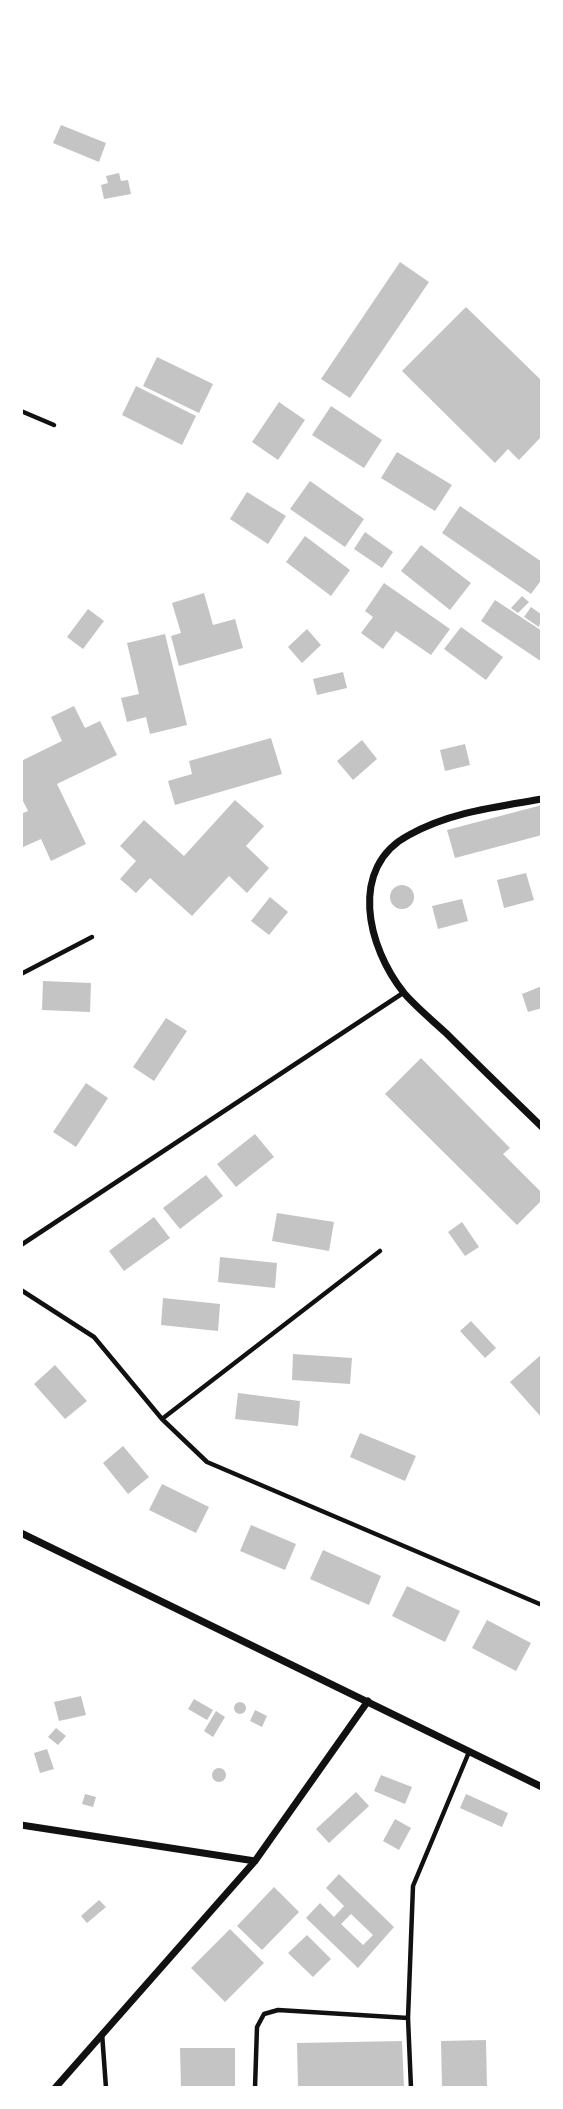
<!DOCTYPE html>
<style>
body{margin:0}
#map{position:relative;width:563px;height:2109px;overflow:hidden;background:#fff;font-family:"Roboto Serif",serif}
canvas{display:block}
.frame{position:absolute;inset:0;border:23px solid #fff;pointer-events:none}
</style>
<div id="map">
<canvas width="563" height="2109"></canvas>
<div class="frame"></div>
</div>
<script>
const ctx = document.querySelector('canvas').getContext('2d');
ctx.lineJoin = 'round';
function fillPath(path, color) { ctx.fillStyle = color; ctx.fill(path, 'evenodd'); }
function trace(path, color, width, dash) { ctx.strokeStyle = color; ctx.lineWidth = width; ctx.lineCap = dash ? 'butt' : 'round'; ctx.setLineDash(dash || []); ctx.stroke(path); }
const building = new Path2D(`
 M61,125l45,18 -7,19 -46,-19z
 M119,173l2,8 7,-1 3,14 -27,5 -3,-14 7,-2 -2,-7z
 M400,262l29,20 -79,116 -29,-19z
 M466,307l76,74v55l-23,24 -11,-11 -13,14 -93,-92z
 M157,357l56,27 -14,29 -56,-27z
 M136,386l60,30 -14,29 -60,-30z
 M279,402l26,18 -27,40 -26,-18z
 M331,406l51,34 -18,28 -52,-33z
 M397,452l55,33 -17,26 -54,-33z
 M310,481l54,38 -19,28 -55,-38z
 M247,492l39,24 -18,28 -38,-25z
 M460,506l82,56v17l-11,15 -89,-61z
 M365,532l28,20 -11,16 -28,-19z
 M305,536l45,34 -19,26 -45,-34z
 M421,545l50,38 -21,27 -49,-39z
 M384,583l66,46 -19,26 -35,-24 -13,18 -22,-16 12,-16 -8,-6z
 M204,593l9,32 22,-6 8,29 -64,18 -8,-30 10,-3 -9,-30z
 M522,596l7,6 -11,11 -7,-5z
 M495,600l47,31v31l-61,-41z
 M531,607l11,8 -3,12 -15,-10z
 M88,609l16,12 -21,28 -16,-12z
 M461,627l42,30 -17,23 -42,-31z
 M307,629l14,16 -19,18 -14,-16z
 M165,634l22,91 -37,9 -4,-17 -19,5 -6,-24 18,-4 -12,-51z
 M343,672l4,16 -30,7 -4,-16z
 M74,706l11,22 15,-7 17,34 -60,29 29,60 -35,17 -10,-22 -20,9v-34l7,-3 -7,-14v-36l41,-20 -11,-24z
 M271,738l11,36 -107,31 -7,-24 24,-7 -3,-13z
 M362,740l15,19 -24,21 -16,-19z
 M465,744l5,21 -25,6 -5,-21z
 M235,800l29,26 -18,20 23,22 -22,25 -18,-17 -37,40 -42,-38 -14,15 -16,-14 16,-18 -16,-15 24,-26 40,36z
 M542,805v30l-87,23 -8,-28z
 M526,873l8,27 -30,8 -7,-28z
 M390 897a12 12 0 1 1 24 0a12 12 0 1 1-24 0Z
 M270,897l18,15 -19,23 -18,-14z
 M462,899l6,22 -30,8 -6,-23z
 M43,981l48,2 -1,29 -48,-2z
 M542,986v22l-14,4 -6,-18z
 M166,1018l21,13 -33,50 -21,-14z
 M421,1058l89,90 -7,6 39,39v7l-25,25 -132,-131z
 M86,1083l22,15 -32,49 -23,-15z
 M255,1134l19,23 -38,30 -19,-23z
 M206,1175l17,21 -43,33 -17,-21z
 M277,1213l57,9 -5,29 -57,-10z
 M154,1217l16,21 -46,33 -15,-20z
 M462,1222l17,25 -14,9 -17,-24z
 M220,1257l57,6 -2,25 -57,-6z
 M163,1298l57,6 -2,27 -57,-6z
 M471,1321l25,27 -11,10 -25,-27z
 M293,1354l59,4 -2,26 -58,-4z
 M542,1354v64l-32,-36z
 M55,1365l32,36 -22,18 -31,-35z
 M238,1393l62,8 -2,25 -63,-7z
 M360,1433l56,23 -11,25 -55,-24z
 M123,1446l26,31 -21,17 -25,-31z
 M162,1484l47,23 -13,26 -47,-23z
 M251,1525l45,19 -11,26 -45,-19z
 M323,1550l58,26 -12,29 -59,-26z
 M407,1586l53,25 -15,31 -53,-26z
 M487,1620l44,23 -15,28 -44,-23z
 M81,1696l5,19 -27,6 -5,-19z
 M194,1699l19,11 -6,10 -19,-11z
 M234 1708a6 6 0 1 1 12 0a6 6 0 1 1-12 0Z
 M255,1710l12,6 -5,11 -12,-6z
 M216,1711l9,6 -12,20 -9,-6z
 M56,1728l10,8 -8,9 -10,-8z
 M47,1749l7,20 -14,4 -6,-20z
 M212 1775a7 7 0 1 1 14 0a7 7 0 1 1-14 0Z
 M381,1775l31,12 -7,17 -31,-13z
 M356,1792l13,14 -40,37 -13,-14z
 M85,1794l11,3 -3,10 -11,-3z
 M466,1794l42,19 -6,14 -42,-19z
 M395,1819l16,9 -12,22 -16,-9z
 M339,1874l55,53 -36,41 -52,-50 14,-15 14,14 10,-11 -18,-18zM351,1914l22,21 -10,10 -22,-21z
 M274,1887l25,25 -37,38 -25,-24z
 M99,1900l7,7 -19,16 -6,-7z
 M230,1929l34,34 -39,39 -34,-34z
 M307,1935l24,24 -18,18 -25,-24z
 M486,2040l1,48h-45l-1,-47z
 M402,2041l2,47h-106l-1,-45z
 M180,2048h55v40h-54z`);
const service = new Path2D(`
 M21,411l33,14
 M21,974l71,-37
 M21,1245l382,-252
 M21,1290l73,47 68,82 45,43 335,143
 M162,1419l218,-168
 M102,2033l4,55
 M255,2088l2,-61 7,-13 14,-4 130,8
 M411,2088l-3,-70 5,-132 56,-134`);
const minor = new Path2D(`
 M542,799c-46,8 -92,13 -133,36 -61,32 -42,112 -5,158 12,14 28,27 42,40 32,32 64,63 96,94
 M21,1533l521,254
 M21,1825l234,36
 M55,2088l200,-227 113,-160`);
fillPath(building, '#c4c4c4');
trace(service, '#111', 4.5);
trace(minor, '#111', 7);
</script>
